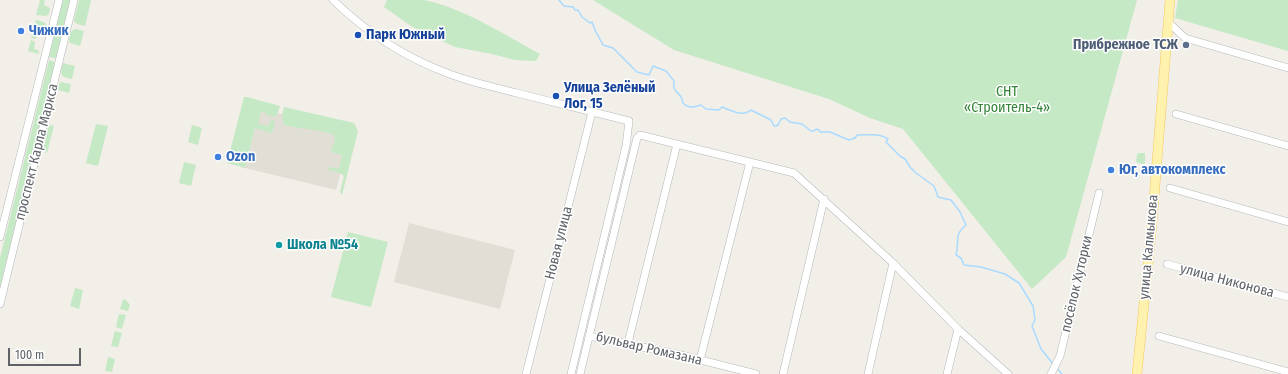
<!DOCTYPE html>
<meta charset="utf-8">
<style>
body{margin:0}
#map{position:relative;width:1288px;height:374px;overflow:hidden;background:#f1efe8;font-family:"Fira Sans Condensed",sans-serif}
canvas{display:block}
.scale{position:absolute;left:8px;top:348px;width:73px;height:18px;box-sizing:border-box;border:2px solid #5f6368;border-top:0;padding-left:5px;font-size:12px;line-height:14px;white-space:nowrap;color:#5f6368;-webkit-text-stroke:3px #fff;paint-order:stroke}
</style>
<div id="map">
<canvas width="1288" height="374"></canvas>
<div class="scale">100 m</div>
</div>
<script>
const ctx = document.querySelector('canvas').getContext('2d');
ctx.lineJoin = 'round';
function fillPath(path, color) { ctx.fillStyle = color; ctx.fill(path, 'evenodd'); }
function trace(path, color, width, dash) { ctx.strokeStyle = color; ctx.lineWidth = width; ctx.lineCap = dash ? 'butt' : 'round'; ctx.setLineDash(dash || []); ctx.stroke(path); }
function drawText(font, color, halo, rows, align = 'center') {
  ctx.font = font + ' "Fira Sans Condensed",sans-serif'; ctx.lineWidth = 3; ctx.setLineDash([]); ctx.textBaseline = 'middle'; ctx.strokeStyle = halo; ctx.fillStyle = color; for (const [text, x, y, turn = 0] of rows) {
    ctx.save(); ctx.translate(x, y); ctx.rotate((+turn || 0) * Math.PI / 180); ctx.textAlign = isNaN(turn) ? turn : align; if (halo) ctx.strokeText(text, 0, 0); ctx.fillText(text, 0, 0); ctx.restore();
  }
}
const education = new Path2D(`
 M260,109l91,22 -15,59 -91,-22z
 M409,223l106,27 -15,59 -106,-27z`);
const green = new Path2D(`
 M40,0h5l-1,5 6,3 -1,6 -3,2 -10,-1z
 M63,0h7l-14,58 -7,-1z
 M79,0h12l-6,26 -8,-2 -3,-3z
 M387,0c12,0 26,0 37,0 42,9 79,34 116,54l-4,7 -21,-1 -23,-6 -37,-7 -44,-21 -27,-19z
 M593,0h544l-71,257 -34,32 -129,-160 -33,-11 -41,-19 -155,-49z
 M1178,0h110v51l-113,-33z
 M36,20l8,2 2,3 -1,7 -6,1 -3,6 -5,-1z
 M76,29l8,2 -4,15 -10,-3 -1,-1c0,-6 1,-12 7,-13z
 M31,40l4,2 -1,7 4,1 1,4 -11,-3z
 M49,60l6,2 -55,225v-29z
 M63,63l12,3 -3,13c-12,-2 -12,-4 -9,-16z
 M61,82l10,2 -2,9 -11,-3v-5z
 M244,97h3l33,9 -3,9 -2,2 -9,-2v-2l-5,-1 -3,12 11,2 1,-5 4,-1 1,2 -3,11 -17,-5 -10,40 -18,-5z
 M284,107l70,16 4,8 -16,64 -2,-3 4,-16 -4,-3 -11,-3 -1,-3 11,2 3,-14 -11,-3 4,-13 -1,-4c-15,-6 -34,-6 -50,-10l-2,-10z
 M96,124l12,2 -10,40 -12,-3z
 M50,125l4,1 -7,27 -5,-2 6,-24z
 M192,125l10,3 -4,17 -10,-3z
 M1139,153h6v10l-3,1 -6,-2 1,-8z
 M184,162l12,3 -5,21 -12,-3z
 M348,232l40,10 -17,65 -40,-10z
 M75,288l8,2 -4,19 -9,-3z
 M123,299l3,1 4,5 -2,6 -8,-2z
 M119,314l7,1 -4,14 -6,-2z
 M115,331l7,2 -4,14 -7,-1z
 M108,357l7,2 -3,13 -7,-1z`);
const stream = new Path2D(`
 M559,0l5,6 9,1 2,3h3l4,7 8,6 2,-1 3,8 8,15 10,3 24,24 12,3 4,-9 13,5 8,10c-1,12 2,8 7,16 2,2 1,4 2,6 5,6 12,4 18,2l5,4 13,1 3,-3c10,4 21,10 29,3l20,10 3,6h2l2,-1 3,-6 4,-1 5,4 12,2 9,7h3l2,-2 3,1 1,2h10l19,8 6,-2 2,-3c10,0 23,-2 31,4l-2,3 14,14 5,3 5,8 6,6 18,13 4,11 13,3 9,12 6,13c-13,11 -6,15 -10,30l5,3 3,7 17,2 24,7 14,9 14,23 2,14 -3,6 9,23 12,15
 M1057,368l5,6`);
const minor = new Path2D(`
 M333,0c33,32 71,57 114,73 22,9 47,14 70,20 37,9 75,19 112,28l-3,25 -55,228
 M1168,22l17,16 103,30
 M1176,114l112,32
 M1170,188l118,34
 M0,237l59,-237
 M1167,264l121,33
 M0,304l74,-304
 M589,336l92,19 75,19
 M1159,336l129,36
 M628,343l49,-199
 M700,360l50,-198
 M526,374l66,-262
 M580,374l57,-236 3,-3 154,38 99,90 65,66 50,45
 M783,374l41,-175
 M868,374l25,-111
 M947,374l11,-45
 M1051,374l9,-18 39,-163`);
const major = new Path2D(`
 M1137,374l15,-151 18,-223`);
const markers = [
 [21,31,4,"#3f7fe0"],
 [358,35,4,"#1a4fb4"],
 [1186,45,4,"#5c6f8a"],
 [556,96,4,"#1a4fb4"],
 [218,157,4,"#3f7fe0"],
 [1111,170,4,"#3f7fe0"],
 [279,245,4,"#0f9aa8"]
];
const shopNames = [
 ["Чижик",29,31],
 ["Ozon",226,157],
 ["Юг, автокомплекс",1119,170]
];
const transitNames = [
 ["Парк Южный",366,35],
 ["Улица Зелёный",564,88],
 ["Лог, 15",564,104]
];
const serviceNames = [
 ["Прибрежное ТСЖ",1178,45]
];
const parkNames = [
 ["СНТ",1007,92],
 ["«Строитель-4»",1007,108]
];
const streetNames = [
 ["проспект Карла Маркса",37,152,-76],
 ["Новая улица",559,243,-76],
 ["улица Калмыкова",1149,247,-85],
 ["улица Никонова",1227,281,15],
 ["посёлок Хуторки",1077,284,-77],
 ["бульвар Ромазана",649,349,13]
];
const cultureNames = [
 ["Школа №54",287,245]
];
fillPath(education, '#e1ded6');
fillPath(green, '#c5e8c5');
trace(stream, '#aadaff', 1.5);
trace(minor, '#b5b8bc', 8);
trace(major, '#f2c960', 10);
trace(minor, '#fff', 7);
trace(major, '#fff2af', 9);
for (const [x, y, r, color] of markers) { const dot = new Path2D(); dot.arc(x, y, r, 0, 2 * Math.PI); ctx.fillStyle = color; ctx.fill(dot); trace(dot, '#fff', 1.5); }
drawText('bold 14px', '#366cbe', '#fff', shopNames, 'left');
drawText('bold 14px', '#164399', '#fff', transitNames, 'left');
drawText('bold 14px', '#4e5e75', '#fff', serviceNames, 'right');
drawText('14px', '#348238', '#fff', parkNames);
drawText('14px', '#5f6368', '#fff', streetNames);
drawText('bold 14px', '#0d838f', '#fff', cultureNames, 'left');
</script>
